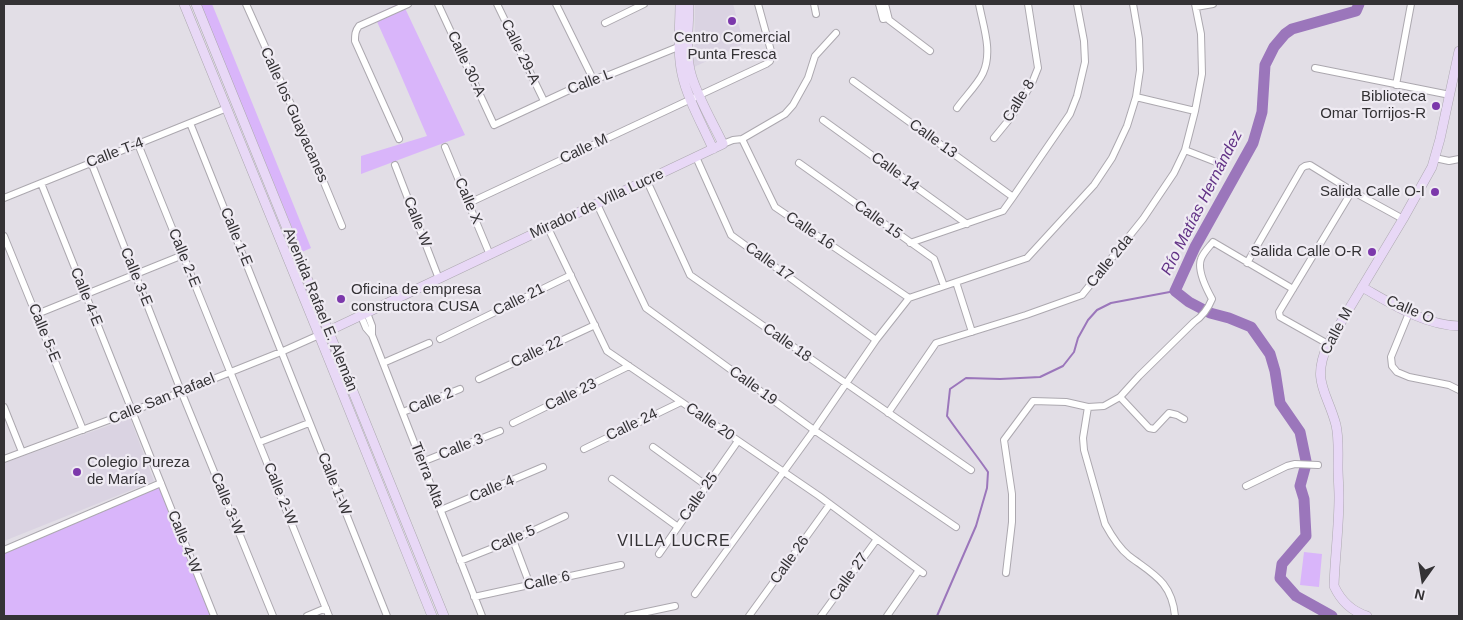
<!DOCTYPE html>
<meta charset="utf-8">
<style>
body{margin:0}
#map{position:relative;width:1463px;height:620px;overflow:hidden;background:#e2dee6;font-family:Helvetica,sans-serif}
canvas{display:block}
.frame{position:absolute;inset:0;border:5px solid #343235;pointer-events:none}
.north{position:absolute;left:1398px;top:555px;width:50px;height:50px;-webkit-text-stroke:4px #efebf3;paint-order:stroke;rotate:193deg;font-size:14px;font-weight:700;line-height:20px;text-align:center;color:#343235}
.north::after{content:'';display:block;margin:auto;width:18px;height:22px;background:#343235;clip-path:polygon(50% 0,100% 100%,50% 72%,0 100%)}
</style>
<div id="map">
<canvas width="1463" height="620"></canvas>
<div class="frame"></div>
<div class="north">N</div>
</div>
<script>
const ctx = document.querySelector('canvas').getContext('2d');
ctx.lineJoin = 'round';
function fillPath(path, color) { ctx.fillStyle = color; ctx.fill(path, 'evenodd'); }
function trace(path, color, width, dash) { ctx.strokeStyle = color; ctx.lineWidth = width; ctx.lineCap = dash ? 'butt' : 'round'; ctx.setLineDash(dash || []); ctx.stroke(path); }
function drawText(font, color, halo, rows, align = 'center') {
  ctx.font = font + ' Helvetica,sans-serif'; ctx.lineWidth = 4.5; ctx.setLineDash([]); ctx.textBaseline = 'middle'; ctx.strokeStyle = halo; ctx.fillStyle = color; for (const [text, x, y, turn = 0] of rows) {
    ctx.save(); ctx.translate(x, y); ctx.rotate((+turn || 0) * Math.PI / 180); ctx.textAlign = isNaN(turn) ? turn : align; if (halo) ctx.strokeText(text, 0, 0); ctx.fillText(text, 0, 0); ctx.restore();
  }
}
const built = new Path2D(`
 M695,4h38l11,40 -50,23z
 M130,418l24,63 -150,60v-78z`);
const green = new Path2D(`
 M200,4h12l7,17 92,227 -9,4z
 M398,4h5l62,131 -104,39v-18l66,-20 -31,-72 -22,-49z
 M161,483l53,133h-174l-1,-1 -35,1v-66z
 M1304,552l18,2 -3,33 -19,-2z`);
const stream = new Path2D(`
 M937,616l39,-90 11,-38 1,-16c-13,-19 -28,-37 -41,-56l3,-27 16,-11 34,1 40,-2 23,-11 11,-14 4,-14 10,-18 9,-10 14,-7 64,-12`);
const river = new Path2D(`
 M1332,616l-36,-20 -16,-18 2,-14 24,-28 -2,-37 -4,-13 6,-22v-3l-6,-29 -20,-29 -5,-32 -5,-17 -19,-27 -22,-9 -19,-5 -21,-11 -14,-11 20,-44 58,-104 9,-31 3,-47 9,-18 11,-13 7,-5 64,-18 3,-7`);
const street = new Path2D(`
 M246,4l55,123 41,99
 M438,4l56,121 99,-46 16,-4 74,-30
 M497,4l47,97
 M556,4l37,75
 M814,4l2,10
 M879,4l4,15 5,-1
 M885,4l4,16 41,31
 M1196,7l17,-3
 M605,23l39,-19
 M1315,68l135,27
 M853,81l160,116
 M1396,85l15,-81
 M1136,97l59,14
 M957,108c7,-10 21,-24 26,-35 10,-22 0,-47 -4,-69
 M823,120l144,104
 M190,123l197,493
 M994,138l18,-22 20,-33 6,-15 -10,-64
 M399,139l-44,-98c0,-6 0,-10 4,-15l49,-22
 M742,139l33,68 134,91
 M138,144l191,472
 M723,144l10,-4 9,-1 43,-25 8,-9 15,-27 7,-22 21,-23
 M445,147l45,108
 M1185,150l31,12
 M696,157l35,78 145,105
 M1435,158l14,3 10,-2
 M91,162l90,229 92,225
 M799,163l135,96 10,27
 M395,165l44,114
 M647,181l43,94 281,195
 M41,183l173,433
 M4,198l223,-90
 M469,203l297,-139 4,-3 1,-10 -13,-47
 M597,204l49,104 168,122 142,97
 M548,228l59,123 212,145 104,77
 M4,236l79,194
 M910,243l93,-32 10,-14 57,-83 7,-18 8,-34 -1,-21 -7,-37
 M1247,263l55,-95 3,-2 5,-1 42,26 51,28
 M956,282l16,50
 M367,313l5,13v9
 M1409,313l-18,44 1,9 5,6 12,5 40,8 10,5
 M37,314l146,-59
 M361,316l5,12 6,7 11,28 99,253
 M440,339l131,-64
 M1328,344l-48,-27 -1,-5 73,-121
 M383,363l46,-20
 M479,379l116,-54
 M1120,397l29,31 5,1 15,-16 8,2 7,4
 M4,407l18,45
 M1088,407l-5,31 1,12 21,74c6,11 14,24 24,32 24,18 43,26 46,60
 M403,412l57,-23
 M888,413l48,-70 90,-28 56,-20 61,-76 31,-46 11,-23 10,-39 7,-37 -1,-40 -6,-30
 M513,423l116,-57
 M260,442l49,-19
 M653,447l54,39
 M584,449l97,-47
 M4,459l129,-48 148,-59 38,-17
 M422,462l78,-31
 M612,479l66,48
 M1246,486l41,-20 8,-2 23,1
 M441,510l102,-43
 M513,540l17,45
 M4,550l157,-67
 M659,554l79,-113
 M460,561l53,-21 52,-24
 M1006,573l6,-51v-28l-8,-54 29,-39 33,1 22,5 16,-1 16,-9 19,-21 55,-54c9,-6 14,-13 18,-23 -5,-9 -15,-29 -11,-40 2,-6 8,-12 12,-17l80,47
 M695,594l119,-164 62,-90 33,-42 118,-40 67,-73 18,-27 15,-32 9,-29 4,-27 -1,-31 -6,-35
 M474,597l147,-32
 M307,616l19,-8
 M628,616l47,-10
 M749,616l81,-112
 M821,616l56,-77
 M887,616l32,-46`);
const secondary = new Path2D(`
 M184,4l135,331 113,281
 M196,4l248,612
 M680,4c0,23 -3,47 2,70 5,24 21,52 31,75
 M1362,287c30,17 62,38 97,39
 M324,333l399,-189c-10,-21 -26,-48 -32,-70 -6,-22 -2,-48 -2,-70
 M1367,616c-16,-5 -26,-15 -33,-30 1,-30 5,-59 5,-89 0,-10 -1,-20 -1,-30 0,-14 1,-29 -2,-42 -9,-34 -25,-43 -8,-81l75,-125 29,-52 8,-28 19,-88`);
const markers = [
 [732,21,5,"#7c38ab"],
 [1436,106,5,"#7c38ab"],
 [1435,192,5,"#7c38ab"],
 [1372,252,5,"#7c38ab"],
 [341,299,5,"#7c38ab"],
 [77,472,5,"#7c38ab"]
];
const poiNames = [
 ["Centro Comercial",732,38,"center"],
 ["Punta Fresca",732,55,"center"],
 ["Biblioteca",1426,97],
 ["Omar Torrijos-R",1426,114],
 ["Salida Calle O-I",1425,192],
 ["Salida Calle O-R",1362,252],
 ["Oficina de empresa",351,290,"left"],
 ["constructora CUSA",351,307,"left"],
 ["Colegio Pureza",87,463,"left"],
 ["de María",87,480,"left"]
];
const streetNames = [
 ["Calle 29-A",520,52,64],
 ["Calle 30-A",466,64,65],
 ["Calle L",590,82,-21],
 ["Calle 8",1019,101,-58],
 ["Calle los Guayacanes",294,115,66],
 ["Calle 13",933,139,36],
 ["Calle M",584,149,-25],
 ["Calle T-4",115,153,-21],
 ["Calle 14",895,172,36],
 ["Calle X",468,201,67],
 ["Mirador de Villa Lucre",597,204,-25],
 ["Calle 15",878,220,36],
 ["Calle W",417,222,69],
 ["Calle 16",810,231,34],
 ["Calle 1-E",236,237,68],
 ["Calle 2-E",184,258,68],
 ["Calle 2da",1110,261,-51],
 ["Calle 17",769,262,36],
 ["Calle 3-E",136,277,68],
 ["Calle 4-E",86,297,68],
 ["Calle 21",519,300,-26],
 ["Avenida Rafael E. Alemán",320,310,68],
 ["Calle O",1410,310,23],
 ["Calle M",1337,331,-62],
 ["Calle 5-E",44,333,68],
 ["Calle 18",787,343,35],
 ["Calle 22",537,352,-25],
 ["Calle 19",753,386,36],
 ["Calle 23",571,395,-26],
 ["Calle San Rafael",162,399,-22],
 ["Calle 2",431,401,-22],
 ["Calle 20",710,422,34],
 ["Calle 24",632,425,-26],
 ["Calle 3",461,447,-22],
 ["Tierra Alta",427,475,69],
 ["Calle 1-W",334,484,68],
 ["Calle 4",492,489,-23],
 ["Calle 2-W",280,494,68],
 ["Calle 25",699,497,-55],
 ["Calle 3-W",227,504,68],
 ["Calle 5",513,539,-23],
 ["Calle 4-W",184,542,68],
 ["Calle 26",790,560,-54],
 ["Calle 27",849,577,-54],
 ["Calle 6",547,581,-12]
];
const waterNames = [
 ["Río Matías Hernández",1202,203,-63]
];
const neighbourhoodNames = [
 ["VILLA LUCRE",674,542]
];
fillPath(built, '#dad3e2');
fillPath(green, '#d9b5fa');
trace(stream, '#9b76bb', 2);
trace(river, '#9b76bb', 11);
trace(street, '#aca8af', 8);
trace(secondary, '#aca8af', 10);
trace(street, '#fff', 6);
trace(secondary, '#e8d8f6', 9);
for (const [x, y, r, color] of markers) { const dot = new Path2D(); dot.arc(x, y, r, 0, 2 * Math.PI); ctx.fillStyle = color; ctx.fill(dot); trace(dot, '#efebf3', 2); }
drawText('15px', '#343235', '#efebf3', poiNames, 'right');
drawText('15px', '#343235', '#efebf3', streetNames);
drawText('italic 16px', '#623286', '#efebf3', waterNames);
ctx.letterSpacing = '1px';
drawText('16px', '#343235', '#efebf3', neighbourhoodNames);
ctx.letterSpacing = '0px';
</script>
